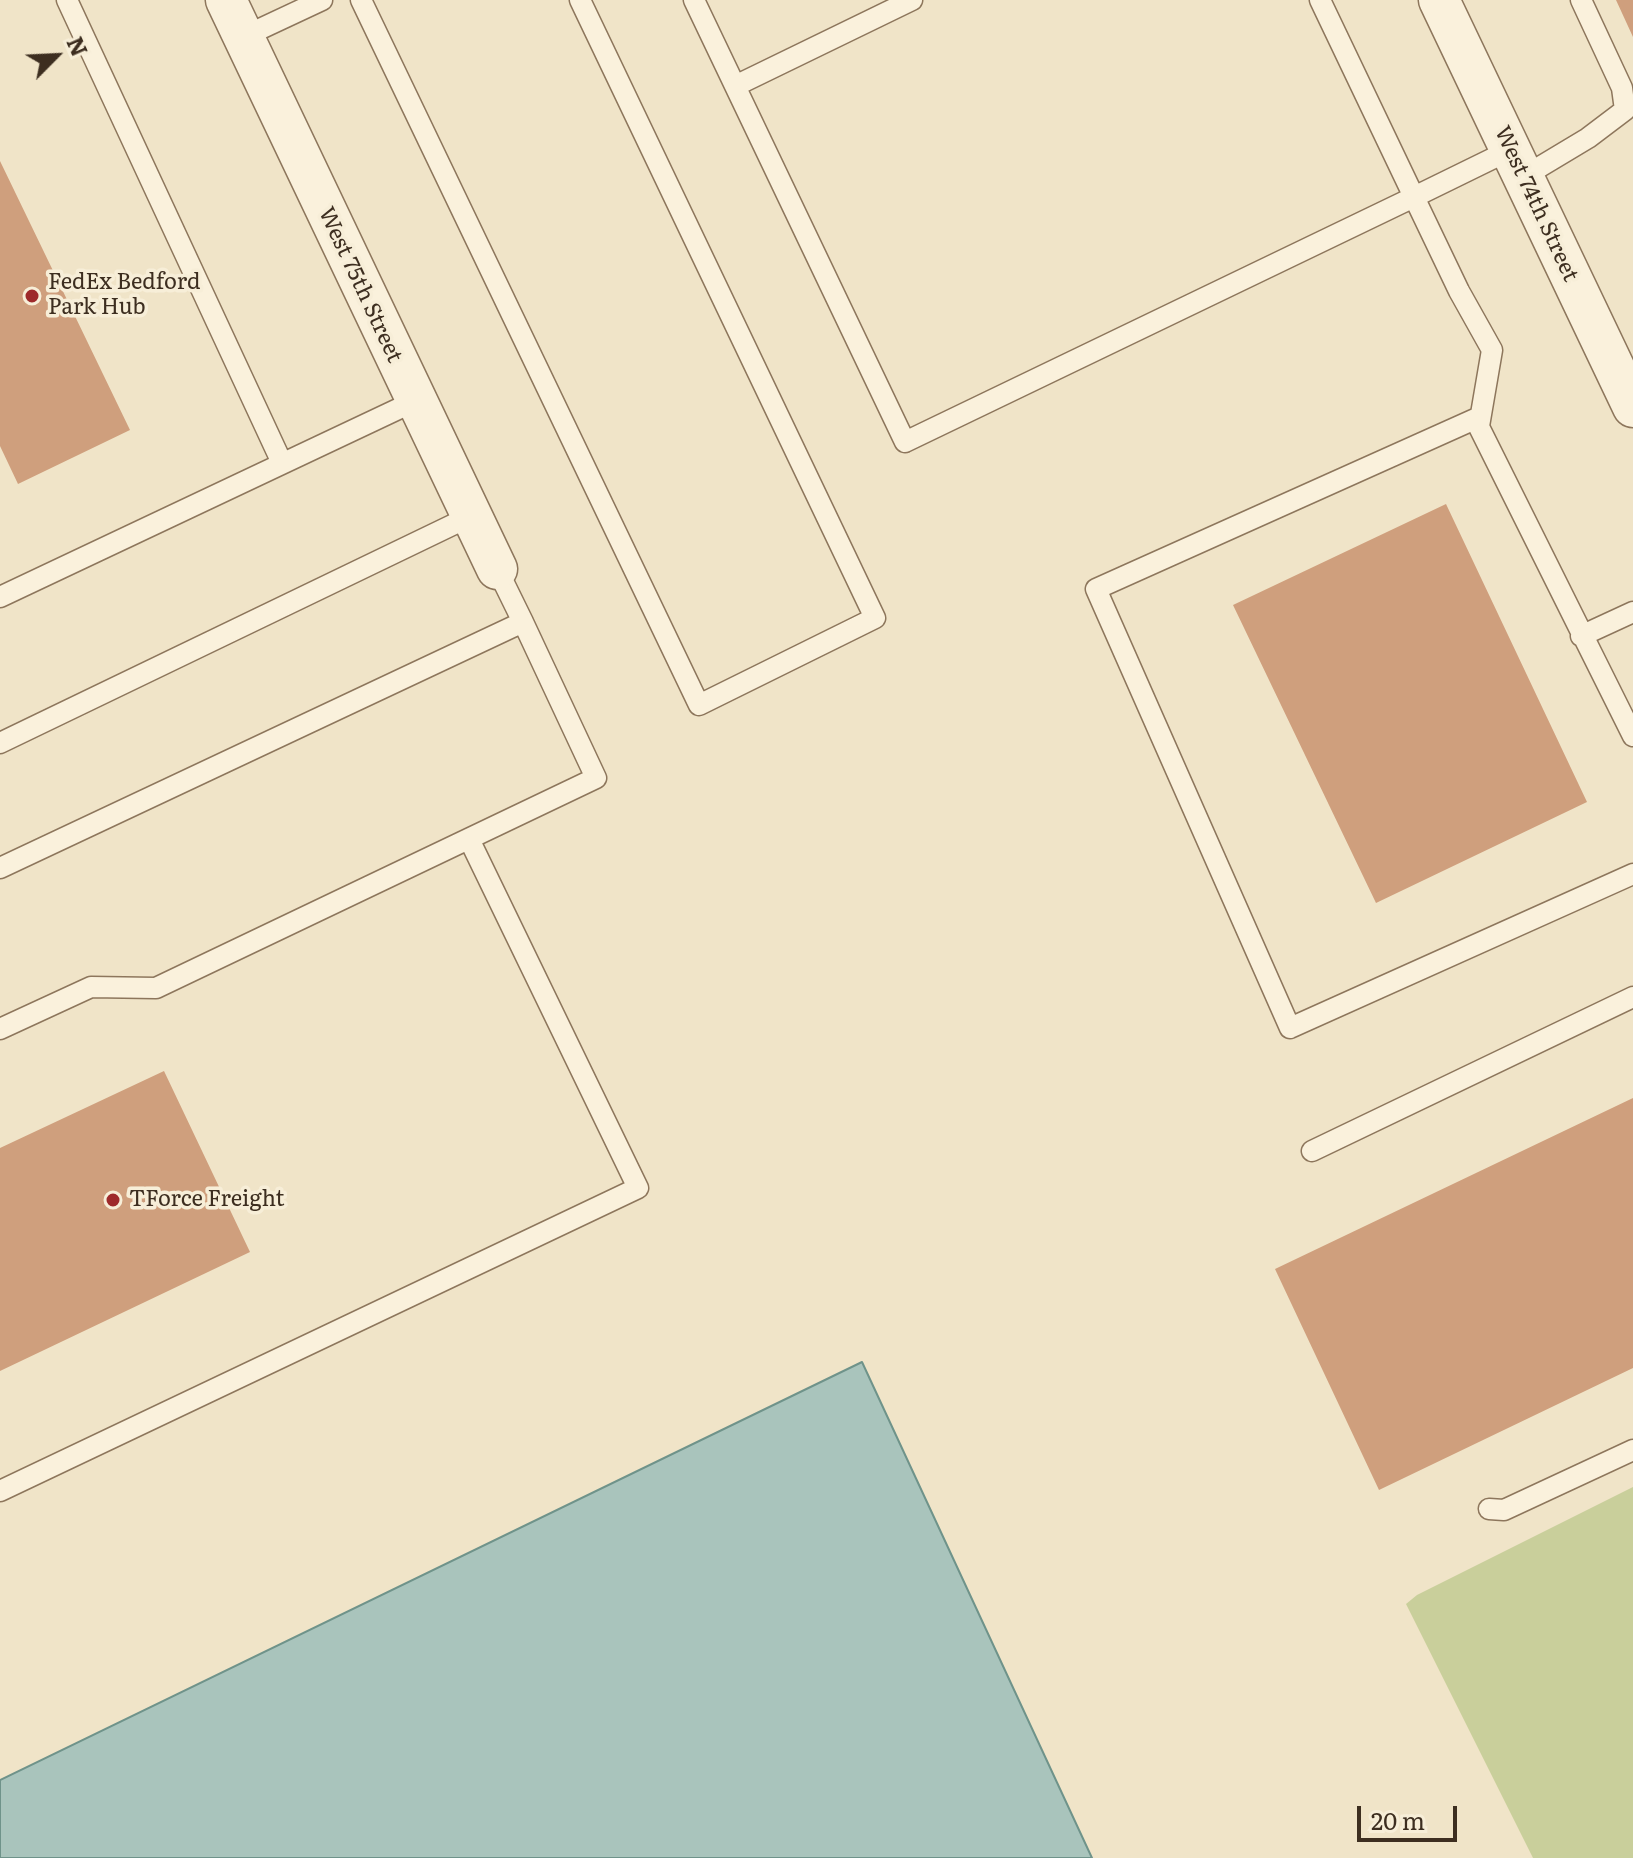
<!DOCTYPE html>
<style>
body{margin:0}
#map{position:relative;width:1633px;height:1858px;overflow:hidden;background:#f0e4c8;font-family:Literata,serif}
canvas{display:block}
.north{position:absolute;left:16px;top:16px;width:80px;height:80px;-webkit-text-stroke:6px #f7eed8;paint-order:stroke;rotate:66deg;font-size:22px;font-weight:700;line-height:32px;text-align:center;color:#3d2e20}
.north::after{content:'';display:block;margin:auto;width:28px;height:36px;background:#3d2e20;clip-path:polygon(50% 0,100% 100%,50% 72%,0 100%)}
.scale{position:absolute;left:1357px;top:1806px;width:100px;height:36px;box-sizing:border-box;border:4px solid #3d2e20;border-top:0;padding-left:10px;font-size:24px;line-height:28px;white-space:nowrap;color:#3d2e20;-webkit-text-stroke:6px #f7eed8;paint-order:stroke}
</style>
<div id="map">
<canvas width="1633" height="1858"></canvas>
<div class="north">N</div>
<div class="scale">20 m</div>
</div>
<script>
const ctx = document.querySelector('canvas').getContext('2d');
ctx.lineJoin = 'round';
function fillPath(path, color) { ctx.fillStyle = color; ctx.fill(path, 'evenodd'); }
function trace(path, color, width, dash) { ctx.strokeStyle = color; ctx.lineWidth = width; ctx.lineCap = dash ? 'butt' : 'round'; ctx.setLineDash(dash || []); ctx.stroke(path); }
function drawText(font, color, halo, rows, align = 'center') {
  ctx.font = font + ' Literata,serif'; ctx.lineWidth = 7; ctx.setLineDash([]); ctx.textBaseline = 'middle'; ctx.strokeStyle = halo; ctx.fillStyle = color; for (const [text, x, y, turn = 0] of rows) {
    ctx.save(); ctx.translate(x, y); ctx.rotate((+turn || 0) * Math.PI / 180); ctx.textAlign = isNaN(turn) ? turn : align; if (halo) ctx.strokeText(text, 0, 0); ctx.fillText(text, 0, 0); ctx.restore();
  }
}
const green = new Path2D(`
 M1633,1487v371h-100l-127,-254 11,-9z`);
const water = new Path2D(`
 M862,1362l230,496h-1092v-78z`);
const building = new Path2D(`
 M1616,0h17v37z
 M0,161l130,269 -112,54 -18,-38z
 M1446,504l141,298 -211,101 -143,-298z
 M164,1071l86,181 -250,119v-223z
 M1633,1098v270l-254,122 -104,-221z`);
const lane = new Path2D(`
 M67,0l215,463
 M361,0l338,705 176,-87 -295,-618
 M694,0l211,442 509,-245 45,94 33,59 -13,76
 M1320,0l94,197 96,-47
 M243,37l79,-37
 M735,86l177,-86
 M1523,177l65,-39 37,-28 -3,-22 -41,-88
 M0,597l415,-196
 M1581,636l52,-24
 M1633,736l-158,-317 -379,170 194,439 343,-154
 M0,743l471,-227
 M0,868l523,-246 -26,-53
 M0,1029l91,-42 65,1 440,-210 -73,-156
 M1312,1151l321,-154
 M0,1491l638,-303 -169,-349
 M1489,1509l15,1 129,-60`);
const street = new Path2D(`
 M226,0l271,569
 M1439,0l194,407`);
const markers = [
 [32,296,8,"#9e2a2b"],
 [113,1200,8,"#9e2a2b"]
];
const streetNames = [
 ["West 74th Street",1536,204,65],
 ["West 75th Street",360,285,65]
];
const poiNames = [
 ["FedEx Bedford",48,283],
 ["Park Hub",48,308],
 ["TForce Freight",129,1200]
];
fillPath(green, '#c9cf9b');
fillPath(water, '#a9c4bc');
trace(water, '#6f938a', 2);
fillPath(building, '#cf9f7d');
trace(lane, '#8d765c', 23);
trace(street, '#8d765c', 43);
trace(lane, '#faf1dc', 20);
trace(street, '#faf1dc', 40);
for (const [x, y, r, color] of markers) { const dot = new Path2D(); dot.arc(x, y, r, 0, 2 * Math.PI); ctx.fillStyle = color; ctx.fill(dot); trace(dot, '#f7eed8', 3); }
drawText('22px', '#3d2e20', '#f7eed8', streetNames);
drawText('22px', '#3d2e20', '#f7eed8', poiNames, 'left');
</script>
